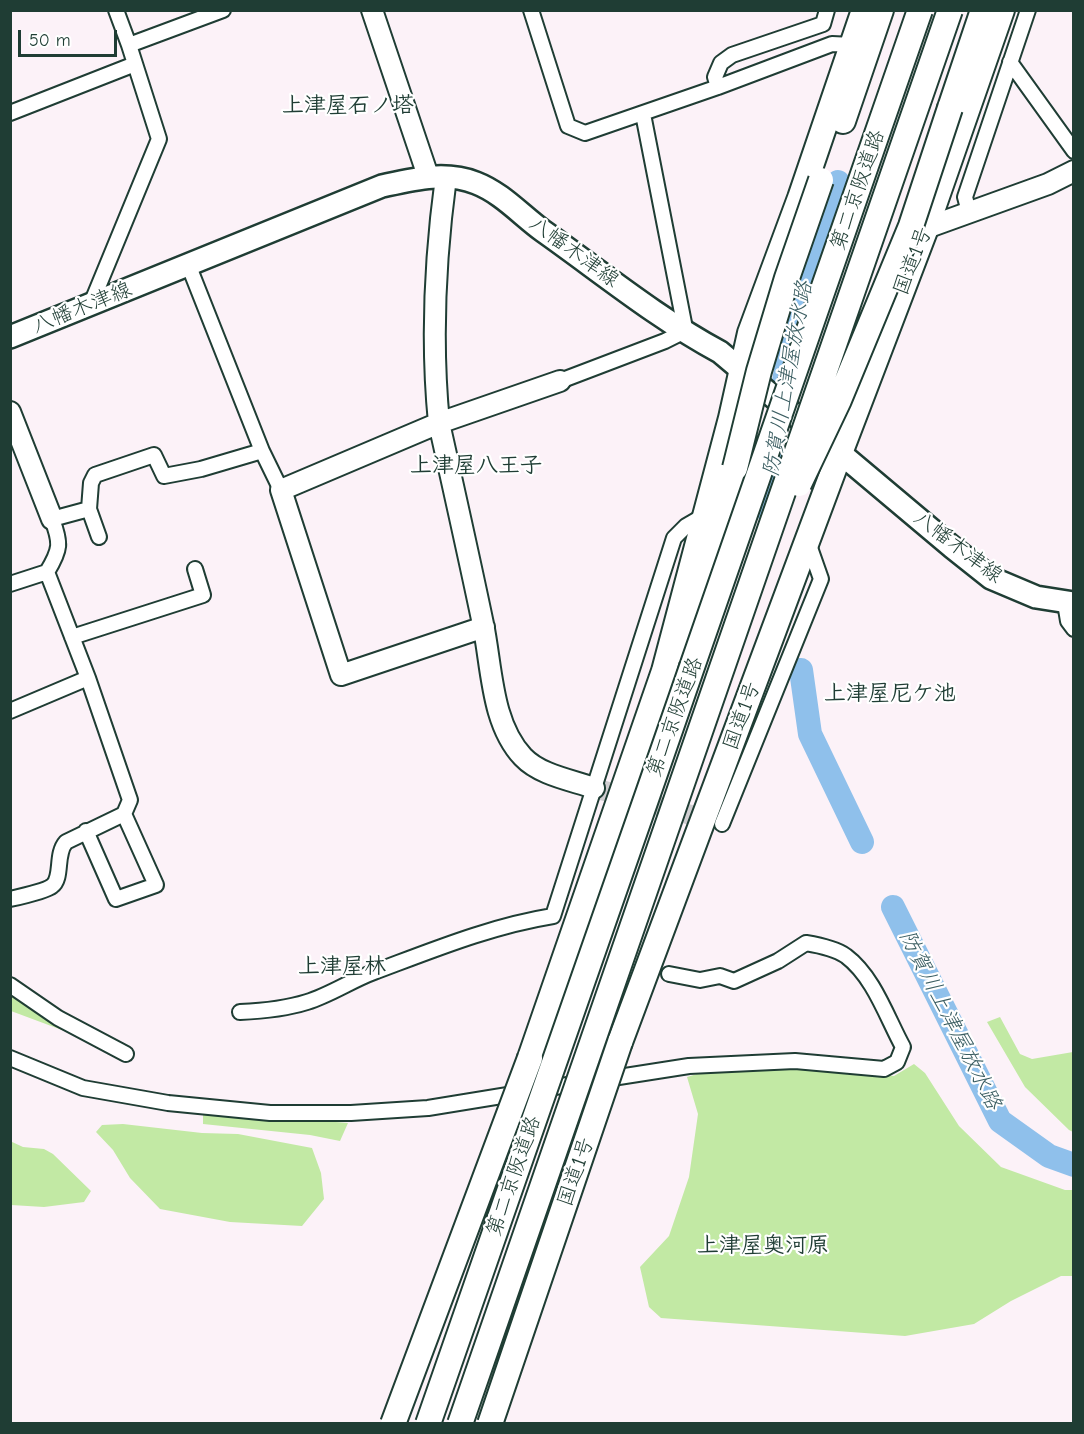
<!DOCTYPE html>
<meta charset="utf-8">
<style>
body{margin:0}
#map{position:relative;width:1084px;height:1434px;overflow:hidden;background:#fcf2f8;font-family:"Comic Neue",sans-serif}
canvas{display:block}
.frame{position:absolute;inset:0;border:12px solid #1f3d34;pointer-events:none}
.scale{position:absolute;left:18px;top:30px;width:99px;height:27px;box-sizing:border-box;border:3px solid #1f3d34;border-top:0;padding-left:8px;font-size:18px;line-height:21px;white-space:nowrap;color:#1f3d34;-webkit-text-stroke:4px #fff;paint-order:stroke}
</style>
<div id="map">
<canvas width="1084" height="1434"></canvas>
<div class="frame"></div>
<div class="scale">50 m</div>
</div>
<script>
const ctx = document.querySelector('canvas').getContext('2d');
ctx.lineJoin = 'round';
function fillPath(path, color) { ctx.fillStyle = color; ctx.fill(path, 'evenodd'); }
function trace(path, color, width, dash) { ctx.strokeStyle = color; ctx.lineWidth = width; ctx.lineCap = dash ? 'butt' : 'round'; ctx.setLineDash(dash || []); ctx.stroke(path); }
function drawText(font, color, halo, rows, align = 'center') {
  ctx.font = font + ' "Comic Neue","Klee One",sans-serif'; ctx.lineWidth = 4.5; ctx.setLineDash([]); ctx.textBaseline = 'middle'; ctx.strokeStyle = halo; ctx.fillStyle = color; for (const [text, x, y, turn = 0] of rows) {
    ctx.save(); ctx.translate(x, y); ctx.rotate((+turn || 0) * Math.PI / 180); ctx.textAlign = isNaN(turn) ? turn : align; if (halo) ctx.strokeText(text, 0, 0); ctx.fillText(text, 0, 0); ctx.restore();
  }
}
const green = new Path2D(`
 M11,989l75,50 -75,-28z
 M1000,1017l20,37 12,5 41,-7v80l-4,-2 -44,-43 -38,-65z
 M914,1064l11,9 34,53 42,41 64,23h8v86h-12l-50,25 -37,23 -69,12 -244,-18 -12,-11 -9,-40 29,-31 20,-59 9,-63 -11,-37 23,-7 98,-1 86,7z
 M203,1111l145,12 -8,18 -30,-6 -107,-11z
 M123,1124l79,9 36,1 74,14 9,25 3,26 -22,27 -72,-4 -70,-13 -30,-31 -17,-28 -17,-18 6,-7z
 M10,1141l13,6 21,2 9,5 38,37 -7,11 -40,5 -33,-2z`);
const river = new Path2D(`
 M783,387l16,-93 39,-112
 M767,510l5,-59
 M801,670l9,64 52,108
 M893,907l107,214 49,35 25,9`);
const secondaryTunnel = new Path2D(`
 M594,788l122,34`);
const street = new Path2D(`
 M531,10l37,116 17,7 133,-46 114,-43 20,1
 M129,45l94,-35
 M1010,62l64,89
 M718,87l-3,-10 6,-14 11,-8 91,-31 4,-14
 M10,113l125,-49
 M969,212l-4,-15 63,-187
 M188,264l74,187 19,39
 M91,304l68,-165 -30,-94 -13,-35
 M560,381l105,-40 18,-9 1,-9 -41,-209
 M89,509l10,28
 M10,584l37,-12c14,-23 14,-29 5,-53l37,-10 2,-26 4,-8 59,-20 10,21 37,-7 61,-18
 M1065,603l3,18 6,8
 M72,637l131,-42 -8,-26
 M10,711l78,-33
 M722,824l99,-245 -13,-37
 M86,831l30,68 40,-14 -32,-71
 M10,899c9,-2 36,-8 42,-13 11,-8 3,-32 14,-44l58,-28 6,-14 -42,-122 -41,-106
 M10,985l48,33 68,36
 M240,1012c23,-1 45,-3 67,-10 23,-7 45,-22 67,-30 59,-22 117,-46 179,-56l121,-378 12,-12 19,-11
 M10,1058l73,30 85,15 102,10h81l77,-5 92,-15
 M542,1089l147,-23 106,-5 89,8 13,-7 6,-15c-16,-29 -29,-70 -57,-91 -10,-7 -28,-11 -40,-13l-28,18 -44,20 -14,-5 -20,4 -31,-6`);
const secondary = new Path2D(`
 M372,10l56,166
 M446,177c-11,81 -15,165 -7,246 15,67 30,134 44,201 9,43 8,99 40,133 17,18 48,23 71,31
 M926,228l122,-44 26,-13
 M10,412l42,107
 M484,627l-143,48 -60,-185 158,-67 121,-42`);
const primary = new Path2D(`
 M10,337l372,-151c32,-7 63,-15 94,-3 26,10 45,32 67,48 58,41 114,87 177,121l232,195 39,31 45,19 38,6`);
const highway = new Path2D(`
 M950,108l33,-98
 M843,121l38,-111
 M687,653l45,-175
 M620,1042l220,-589 86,-225 76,-218
 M530,1058l134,-387 67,-253 19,-85 50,-135 64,-188`);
const highwayBridge = new Path2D(`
 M735,468l24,-97 28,-93 34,-98
 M799,484l40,-84 72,-174 39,-118
 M393,1424l137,-366
 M428,1424c163,-472 331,-941 492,-1414
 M460,1424l490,-1414
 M490,1424l130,-382`);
const streetNames = [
 ["第二京阪道路",858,190,-71],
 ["八幡木津線",574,252,36],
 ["国道1号",913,261,-69],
 ["八幡木津線",82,308,-22],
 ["八幡木津線",958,547,37],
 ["国道1号",742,716,-70],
 ["第二京阪道路",675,717,-70],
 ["国道1号",576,1172,-71],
 ["第二京阪道路",514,1176,-71]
];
const neighbourhoodNames = [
 ["上津屋石ノ塔",348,106],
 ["上津屋八王子",476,466],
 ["上津屋尼ケ池",890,694],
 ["上津屋林",342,967],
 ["上津屋奥河原",763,1246]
];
const waterNames = [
 ["防賀川上津屋放水路",788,379,-80],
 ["防賀川上津屋放水路",950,1020,63]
];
fillPath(green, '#c2e9a4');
trace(river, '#8fc0eb', 24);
trace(secondaryTunnel, '#d0ced1', 20, [20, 10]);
trace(street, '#1f3d34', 18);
trace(secondary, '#1f3d34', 24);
trace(primary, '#1f3d34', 26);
trace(highway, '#1f3d34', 28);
trace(street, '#fff', 14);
trace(secondary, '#fff', 20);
trace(primary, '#fff', 21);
trace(highway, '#fff', 24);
trace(highwayBridge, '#1f3d34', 28, []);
trace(highwayBridge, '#fff', 24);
drawText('21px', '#1f3d34', '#fff', streetNames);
drawText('bold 22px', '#1f3d34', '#fff', neighbourhoodNames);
drawText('italic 22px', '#3b5e62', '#fff', waterNames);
</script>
